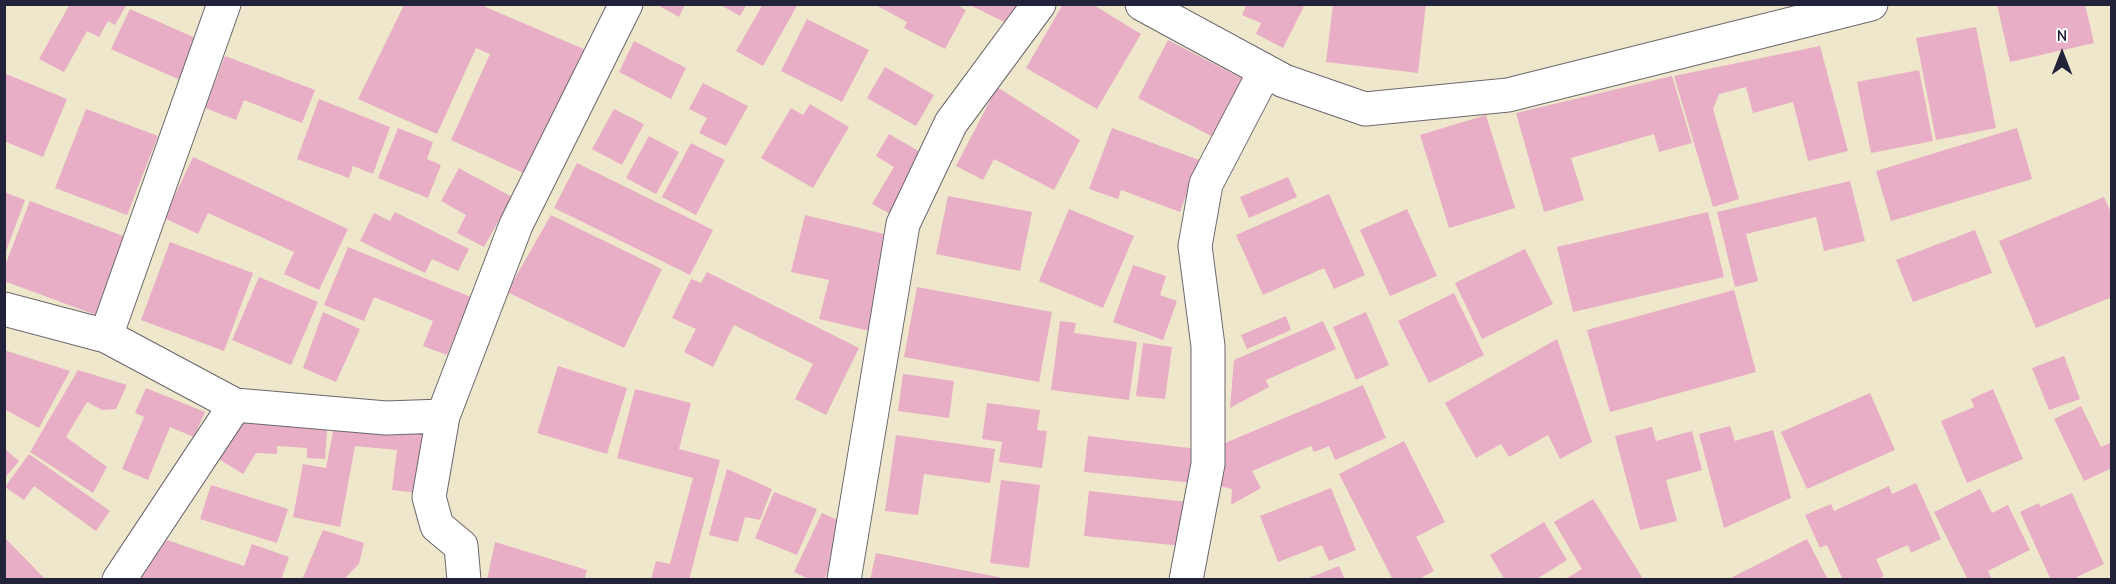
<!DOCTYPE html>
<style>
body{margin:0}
#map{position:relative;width:2116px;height:584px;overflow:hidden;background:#efe7cb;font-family:"Comic Neue",sans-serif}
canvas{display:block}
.frame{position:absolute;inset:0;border:6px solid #22223b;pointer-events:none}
.north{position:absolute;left:2032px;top:24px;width:60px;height:60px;-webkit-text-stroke:4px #fff;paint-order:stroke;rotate:0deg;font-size:16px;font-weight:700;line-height:24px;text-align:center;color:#22223b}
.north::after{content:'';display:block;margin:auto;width:21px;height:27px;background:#22223b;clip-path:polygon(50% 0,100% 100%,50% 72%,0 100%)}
</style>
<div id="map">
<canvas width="2116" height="584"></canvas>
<div class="frame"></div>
<div class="north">N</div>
</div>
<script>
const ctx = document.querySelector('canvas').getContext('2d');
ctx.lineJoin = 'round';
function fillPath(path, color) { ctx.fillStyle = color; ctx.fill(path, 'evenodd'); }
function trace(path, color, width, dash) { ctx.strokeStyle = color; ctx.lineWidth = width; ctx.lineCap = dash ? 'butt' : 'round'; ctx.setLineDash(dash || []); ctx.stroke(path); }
const building = new Path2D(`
 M70,4h57l-12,21 -7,-4 -9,16 -12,-6 -23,41 -25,-13z
 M656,4h29l-6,13z
 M719,4h28l-7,12z
 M763,4h35l-35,62 -27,-15z
 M874,4h81l11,6 -21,39 -41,-21 3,-6z
 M968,4h60l-12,24z
 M1063,4h29l49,30 -44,75 -71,-41z
 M1247,4h58l-22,44 -27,-14 5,-11 -19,-8z
 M1333,4h93l-8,69 -92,-11z
 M1997,4h88l9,39 -84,19z
 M404,5h77l105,45 -56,126 -79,-36 39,-86 -14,-6 -39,86 -79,-35z
 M130,9l70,31 -18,41 -71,-32z
 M807,19l62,31 -27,52 -61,-31z
 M1976,27l20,101 -60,12 -20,-102z
 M1168,40l77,40 -30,58 -77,-40z
 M634,41l52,27 -15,31 -52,-27z
 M1820,46l28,105 -40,10 -15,-59 -40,11 -7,-26 -27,7 -6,15 26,90 -26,8 -39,-131z
 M225,56l90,34 -13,33 -58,-23 -8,20 -31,-12z
 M885,67l49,28 -18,31 -49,-28z
 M1919,70l14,71 -62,12 -14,-71z
 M6,74l61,25 -24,58 -39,-16z
 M1672,76l20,67 -33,9 -5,-18 -83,24 13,42 -40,12 -28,-99z
 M703,83l45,23 -22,40 -27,-13 8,-15 -18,-9z
 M997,87l83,53 -26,50 -60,-31 -11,21 -27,-14z
 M319,99l71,28 -17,47 -20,-8 -4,12 -52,-19z
 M810,104l39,23 -36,61 -52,-30 30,-50 12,7z
 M86,109l72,27 -31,79 -72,-27z
 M614,109l30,15 -22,41 -30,-16z
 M1486,115l29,93 -66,20 -29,-93z
 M398,128l35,14 -6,17 14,6 -13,33 -50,-20z
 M1112,128l87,32 -19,52 -59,-22 -3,9 -29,-10z
 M2017,128l15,51 -141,42 -15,-50z
 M889,134l40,23 -35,59 -22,-12 22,-37 -18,-11z
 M649,136l30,16 -23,42 -30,-16z
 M691,143l34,17 -29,55 -34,-18z
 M193,157l155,72 -29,61 -35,-16 10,-22 -86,-39 -10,21 -34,-16z
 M577,163l136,67 -23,45 -136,-67z
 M459,168l53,29 -28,50 -27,-14 9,-18 -25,-14z
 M1288,177l9,20 -48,21 -9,-21z
 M1850,181l15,60 -41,10 -8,-34 -70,17 12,47 -23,6 -18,-75z
 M4,192l21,8 -20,54h-1z
 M1329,194l36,81 -31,14 -10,-21 -61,27 -27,-60z
 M948,196l84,16 -12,59 -84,-17z
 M2104,197l8,18v82l-76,31 -37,-87z
 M30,201l96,36 -30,78 -92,-34v-13z
 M1069,209l65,27 -31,72 -64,-27z
 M1407,209l30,67 -47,20 -30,-66z
 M395,212l74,37 -11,22 -26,-12 -7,14 -65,-32 14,-28 16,8z
 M1708,212l16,65 -151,35 -16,-65z
 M551,215l111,54 -38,79 -117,-56z
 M805,215l92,22 -23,95 -55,-13 10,-39 -38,-8z
 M1975,230l17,43 -79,29 -17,-42z
 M170,242l83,31 -29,78 -83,-31z
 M348,247l123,50 -24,58 -24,-9 10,-25 -59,-24 -10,24 -40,-16z
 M1525,249l28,55 -71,35 -27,-56z
 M1133,265l33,11 -6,19 17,6 -14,39 -50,-18z
 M707,272l152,76 -33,67 -31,-16 18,-35 -79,-39 -21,42 -29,-15 12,-23 -24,-11 19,-39 10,4z
 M259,277l59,25 -27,63 -59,-25z
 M917,287l135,25 -13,70 -135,-25z
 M1734,290l22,82 -146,40 -23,-82z
 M1454,293l30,62 -55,28 -31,-62z
 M323,312l37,17 -24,53 -33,-14z
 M1366,312l23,53 -33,15 -23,-53z
 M1286,316l5,14 -44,19 -6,-14z
 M1060,321l16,2 -2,10 63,9 -8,58 -78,-10z
 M1323,321l13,28 -70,31 3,7 -39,21 4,-48z
 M1557,339l35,103 -32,17 -12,-24 -39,22 -8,-13 -25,14 -31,-55z
 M1143,343l29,4 -7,52 -29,-3z
 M4,350l66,21 -31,57 -35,-19z
 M2064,356l16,43 -31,11 -17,-42z
 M558,366l69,22 -20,66 -70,-21z
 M78,370l49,15 -11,24 -14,1 -15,-8 -21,35 41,30 -14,26 -63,-41z
 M903,374l51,7 -5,37 -51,-7z
 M1363,385l23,53 -51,22 -6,-14 -15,6 -3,-6 -59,25 9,17 -30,17 1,-16 -12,-3 5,-43z
 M146,388l59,24 -11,25 -24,-10 -22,53 -26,-11 22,-52 -9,-4z
 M635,389l56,14 -12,46 41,11 -31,120 -38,-1 5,-18 14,3 23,-86 -76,-20z
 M1993,389l30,70 -56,24 -26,-62 33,-14 -3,-8z
 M1870,393l25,57 -88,39 -26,-57z
 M987,403l53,7 -3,20 10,1 -5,37 -43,-6 3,-20 -20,-3z
 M2081,406l20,41 11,-5v26l-28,13 -30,-62z
 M244,413l84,4 -3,42 -18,-1v-10l-30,-2v8l-21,-1 -13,21 -26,-16z
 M335,421l92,11 -8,61 -27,-3 5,-40 -42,-4 -15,81 -47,-10 10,-53 23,4z
 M1730,426l5,15 38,-11 18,68 -67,30 -25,-94z
 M1652,427l4,14 36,-10 10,39 -36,10 11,41 -37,9 -25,-94z
 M896,435l99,14 -5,34 -66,-9 -6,41 -33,-4z
 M1088,436l110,13 -4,34 -110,-11z
 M1404,441l41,81 -29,15 18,34 -17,9h-24l-54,-106z
 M4,448l15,13 -15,18z
 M29,454l81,57 -14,20 -62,-45 -10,14 -19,-13z
 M727,469l45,20 -12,31 -15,-3 -7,25 -29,-7z
 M1001,480l39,5 -11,83 -39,-5z
 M1916,483l25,56 -30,14 -3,-8 -32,14 8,17 -8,4h-33l-16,-35 -7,3 -15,-33 26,-11 3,7 55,-25 3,8z
 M211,485l77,24 -11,34 -77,-24z
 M1331,488l25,62 -27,11 -7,-16 -44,17 -18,-46z
 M1980,489l12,24 16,-8 22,45 -42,21 4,9h-24l-34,-68z
 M1089,491l98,11 -5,44 -98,-10z
 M774,492l43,17 -20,46 -42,-17z
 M2072,493l32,71 -33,16h-20l-31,-68 19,-9 1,4z
 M1593,499l49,78 -4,3h-74l18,-11 -28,-47z
 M822,513l27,12 -25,55h-13l-17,-8z
 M1544,522l23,38 -32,20h-30l-15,-25z
 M323,530l41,13 -5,21 -16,16h-41z
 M4,537l42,43h-42z
 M1807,539l21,41h-101z
 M167,540l77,26 8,-22 37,13 -8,23h-143z
 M495,542l92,28 -3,10h-97z
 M876,553l127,25 -1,2h-132z
 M1339,566l6,14h-39v-1z`);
const minor = new Path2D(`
 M1142,4l142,77 81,28 143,-14 363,-91
 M4,309l102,27 129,69 151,13 57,-2
 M106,336l118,-332
 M119,580l116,-175
 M464,580l-3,-34 -24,-20 -8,-29 14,-81 73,-191 110,-221
 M844,580l59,-356 48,-101 88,-119
 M1186,580l22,-116v-118l-13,-100 11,-62 59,-113`);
fillPath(building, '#e8aec5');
trace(minor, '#6a676d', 35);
trace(minor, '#fff', 33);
</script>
